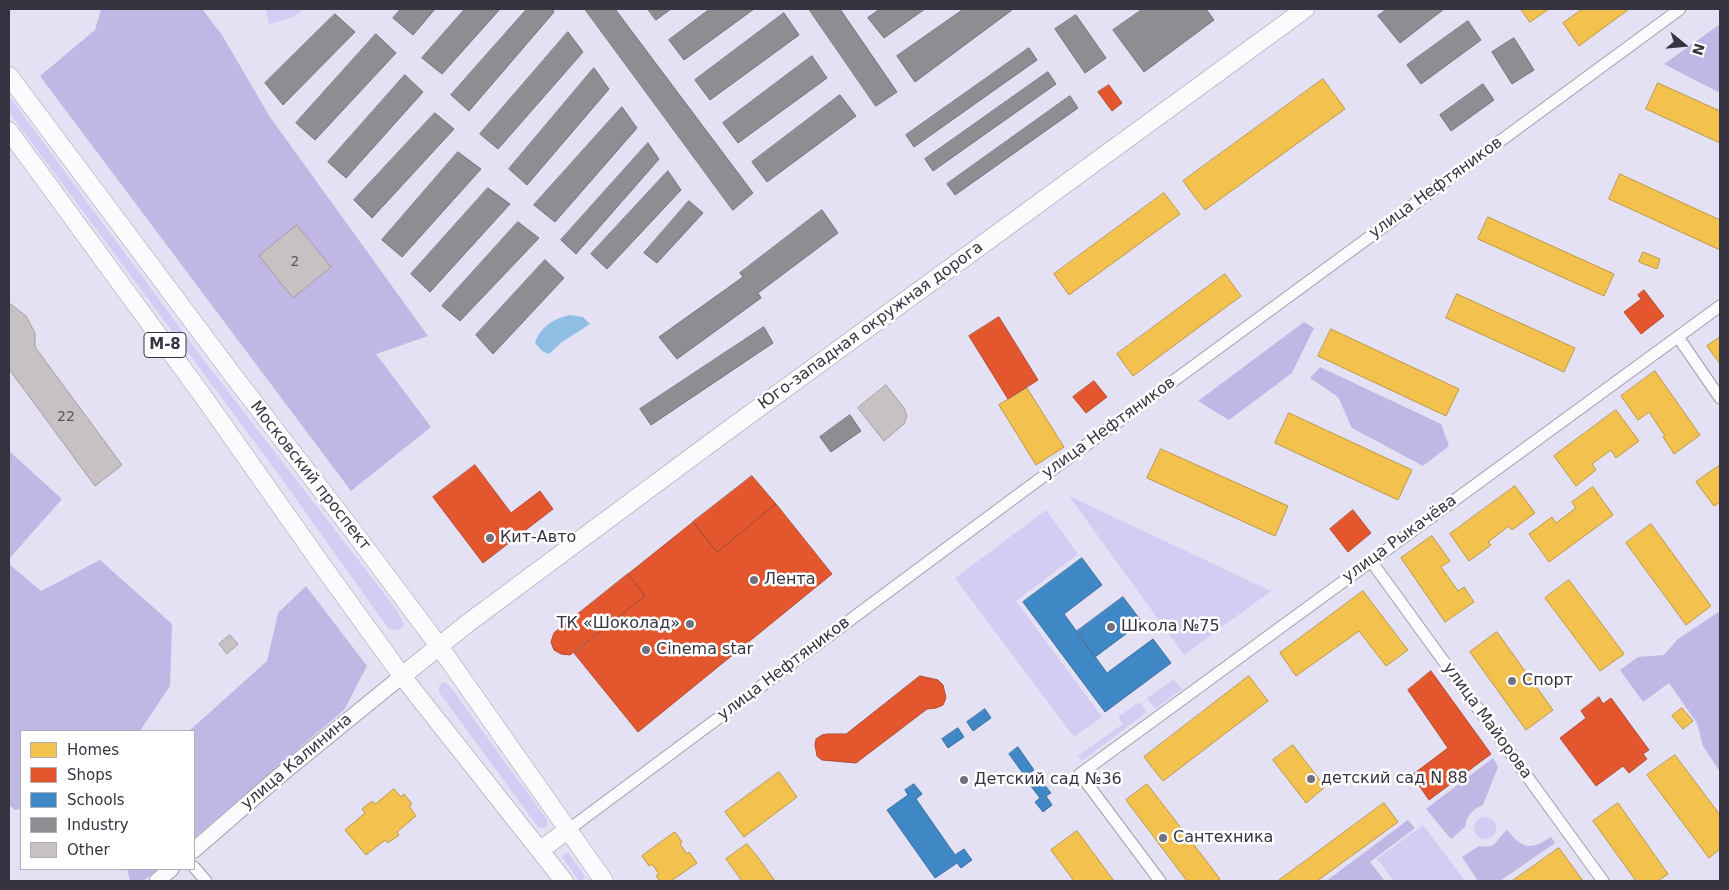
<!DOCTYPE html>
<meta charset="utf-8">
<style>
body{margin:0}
#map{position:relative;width:1729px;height:890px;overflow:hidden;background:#e5e1f4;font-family:"DejaVu Sans",sans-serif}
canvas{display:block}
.frame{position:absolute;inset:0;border:10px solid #363441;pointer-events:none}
.legend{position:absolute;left:20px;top:730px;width:175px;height:140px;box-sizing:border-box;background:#fff;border:1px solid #afaeb3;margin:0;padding:6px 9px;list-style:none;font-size:15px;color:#363441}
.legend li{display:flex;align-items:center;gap:10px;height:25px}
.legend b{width:25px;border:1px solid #afaeb3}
.north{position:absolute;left:1659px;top:20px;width:50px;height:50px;-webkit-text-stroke:4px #fff;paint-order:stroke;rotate:107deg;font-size:14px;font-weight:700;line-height:20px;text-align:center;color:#363441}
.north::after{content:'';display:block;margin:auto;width:18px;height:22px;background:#363441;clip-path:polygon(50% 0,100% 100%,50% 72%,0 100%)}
</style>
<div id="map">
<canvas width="1729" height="890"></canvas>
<div class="frame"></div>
<ul class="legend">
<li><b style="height:14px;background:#f2c14e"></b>Homes</li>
<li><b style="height:14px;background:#e4572e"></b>Shops</li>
<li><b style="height:14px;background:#3f88c5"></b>Schools</li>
<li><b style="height:14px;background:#8d8d92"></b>Industry</li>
<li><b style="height:14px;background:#c7c1c4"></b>Other</li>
</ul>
<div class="north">N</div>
</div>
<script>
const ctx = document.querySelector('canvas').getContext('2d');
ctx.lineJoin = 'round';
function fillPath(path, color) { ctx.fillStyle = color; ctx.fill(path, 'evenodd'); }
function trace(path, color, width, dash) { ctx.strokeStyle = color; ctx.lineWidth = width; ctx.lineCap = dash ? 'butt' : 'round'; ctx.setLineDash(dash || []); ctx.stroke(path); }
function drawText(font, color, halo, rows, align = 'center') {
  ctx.font = font + ' "DejaVu Sans",sans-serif'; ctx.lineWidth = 5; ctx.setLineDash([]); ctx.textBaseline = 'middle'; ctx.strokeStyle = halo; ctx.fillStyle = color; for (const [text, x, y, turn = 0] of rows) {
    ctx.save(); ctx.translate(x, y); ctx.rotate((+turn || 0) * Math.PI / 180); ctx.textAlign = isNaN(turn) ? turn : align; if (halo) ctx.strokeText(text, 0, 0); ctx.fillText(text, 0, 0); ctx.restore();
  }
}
const green = new Path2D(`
 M266,9h37l-10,8 -24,7z
 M9,96l194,263 193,250 8,15 -5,6 -10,-1 -6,-8 -109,-153 -265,-356z
 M1069,496l202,95 -87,64z
 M1046,510l32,44 -62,47 86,116 -28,20 -119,-159z
 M1174,679l8,10 -27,20 -8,-11z
 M443,682l6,3 98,135v7l-3,1 -6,-1 -99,-135v-6z
 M1139,702l8,10 -65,49 -4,-5 45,-32 -5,-7z
 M1474 828a11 11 0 1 1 22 0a11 11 0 1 1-22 0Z
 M1423,825l42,56h-71l-17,-22z
 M568,852l18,26 -7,3 -17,-24z`);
const forest = new Path2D(`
 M101,9h101l20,26 48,82 158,219 -52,18 55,73 -80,64 -311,-415 55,-46z
 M1719,25l1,2v66l-56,-29z
 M1304,322l10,6 -22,45 -63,47 -31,-19z
 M1320,367l121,57 8,22 -26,20 -71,-38 -14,-31 -28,-19z
 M9,451l53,48 -53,60z
 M100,560l72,64 -2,62 -30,45h-119v78l-6,1 -6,-5v-241l32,27z
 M306,586l61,80 -23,44 -150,128v-107h-5l78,-70 11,-48z
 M1720,611v161l-17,-26 -6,-23 -28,-40 -26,19 -23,-32 18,-13 26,-2 14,-16z
 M1493,758l5,9 -15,38c-11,5 -16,10 -18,22l-14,12 -25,-30z
 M1408,820l7,8 -45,34 15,19h-59z
 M1507,830c17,20 23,20 44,7l4,6 -55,38h-22l-16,-24 17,-11c19,3 16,-6 28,-16z
 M127,869h31l-15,12h-13z`);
const water = new Path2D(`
 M570,315l13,2 7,7 -28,18 -13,12 -7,-3 -7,-8c5,-16 19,-25 35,-28z`);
const homes = new Path2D(`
 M1521,9h28l-19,13z
 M1583,9h46l-50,37 -16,-23z
 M1323,79l22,30 -140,101 -22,-29z
 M1658,83l62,28v32l-74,-34z
 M1620,174l100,46v30l-111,-51z
 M1164,193l16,21 -111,81 -15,-21z
 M1488,217l126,57 -10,22 -126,-57z
 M1643,252l17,7 -3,10 -18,-7z
 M1225,274l16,22 -108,80 -16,-22z
 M1457,294l118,54 -11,24 -118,-54z
 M1331,329l128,60 -13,27 -128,-60z
 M1720,337v27l-13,-18z
 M1655,371l45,64 -26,19 -11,-17 2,-1 -16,-24 -11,8 -17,-24z
 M1027,388l37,59 -28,18 -37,-60z
 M1616,410l23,31 -23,17 -5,-8 -19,14 4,6 -20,16 -22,-30z
 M1289,413l123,57 -14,30 -123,-57z
 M1161,449l127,57 -13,30 -128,-58z
 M1720,465v37l-6,4 -18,-24z
 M1515,486l20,27 -23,17 -3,-4 -21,16 3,3 -22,16 -19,-27z
 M1593,487l20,28 -64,47 -20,-28 23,-17 4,6 20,-15 -4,-6z
 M1651,524l60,82 -25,19 -60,-82z
 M1432,536l18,25 -9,6 17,24 6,-4 10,15 -29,20 -44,-64z
 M1569,580l55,74 -24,17 -55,-73z
 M1363,591l45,59 -22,16 -27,-35 -63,45 -16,-23z
 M1497,632l56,78 -27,20 -56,-78z
 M1249,676l19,25 -105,80 -19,-24z
 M1682,708l11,13 -10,8 -11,-13z
 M1293,745l32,42 -19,16 -33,-43z
 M1675,755l45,60v34l-11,9 -62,-83z
 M779,772l18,25 -53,40 -19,-25z
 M1147,784l41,53 32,42 -4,2h-29l-61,-81z
 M394,789l7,8 3,-3 8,10 -3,2 7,10 -19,16 2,3 -11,8 -3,-3 -19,15 -21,-25 20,-17 -3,-4 10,-8 3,3z
 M1384,803l14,19 -81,59h-39z
 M1618,803l50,71 -10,7h-22l-43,-60z
 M1077,831l37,50h-40l-23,-31z
 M675,832l7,10 -2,2 7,10 2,-2 8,11 -26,18h-11l-4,-5 3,-2 -7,-10 -3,2 -7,-10z
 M747,844l10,12 18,25h-33l-16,-22z
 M1559,848l24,33h-71z`);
const shops = new Path2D(`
 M1109,85l13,18 -10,8 -14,-19z
 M1644,290l20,26 -23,18 -17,-22 17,-13 -3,-4z
 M999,317l39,63 -30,19 -39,-63z
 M1094,381l13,16 -21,16 -13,-16z
 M475,465l36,48 29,-22 13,18 -70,54 -50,-66z
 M752,476l24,28 -59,48 -24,-30z
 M776,504l56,70 -194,158 -64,-79 71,-57 -17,-22 65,-52 24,30z
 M1353,510l18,23 -23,19 -18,-23z
 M628,574l17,22 -75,59 -9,-1 -7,-4 -3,-8 3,-9z
 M1431,671l60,83 -62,46 -17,-25 36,-27 -40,-58z
 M920,676l18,4 5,5 3,13 -3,7 -7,3 -9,1 -71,54 -34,-3 -5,-4 -2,-11 1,-6 6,-4 5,-1h19z
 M1599,697l4,7 8,-6 38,52 -6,4 4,5 -18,14 -6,-7 -27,20 -36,-48 26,-20 -5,-7z`);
const schools = new Path2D(`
 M1082,558l20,27 -38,29 43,59 46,-34 18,24 -66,49 -82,-110z
 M1123,597l19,25 -47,35 -19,-25z
 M985,709l6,9 -18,13 -6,-9z
 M958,728l6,9 -16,11 -6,-9z
 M1018,747l16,23 -9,6 -16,-22z
 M1039,778l12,15 -5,3 6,9 -9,7 -8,-10 5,-4 -10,-13z
 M914,784l8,10 -6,5 39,56 9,-6 8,11 -11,8 -4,-5 -22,15 -48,-68 21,-15 -3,-5z`);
const industry = new Path2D(`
 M401,9h34l-22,26 -20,-17z
 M465,9h35l-58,65 -20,-16z
 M527,9h25l2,3 -85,99 -18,-16z
 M585,9h30l138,184 -20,17z
 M648,9h23l-15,11z
 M710,9h44l-70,51 -15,-20z
 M809,9h31l57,83 -21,14z
 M880,9h45l-41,29 -16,-20z
 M964,9h47l1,1 -97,72 -18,-26z
 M1143,9h63l8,11 -70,52 -31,-42z
 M1387,9h57l-44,34 -22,-27z
 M784,13l15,22 -89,65 -15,-20z
 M335,14l20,18 -72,73 -18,-22z
 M1076,15l30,43 -21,15 -30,-44z
 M1468,21l13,19 -60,44 -14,-19z
 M568,32l15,20 -85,97 -18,-15z
 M376,34l20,19 -81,87 -19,-17z
 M1514,38l20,32 -22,14 -20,-32z
 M1029,48l8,12 -123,87 -8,-12z
 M812,56l15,22 -89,65 -15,-20z
 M594,68l15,21 -82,96 -18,-16z
 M1048,72l8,12 -123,87 -8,-12z
 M405,75l18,17 -77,86 -18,-16z
 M1483,84l11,16 -43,31 -11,-16z
 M840,95l16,21 -89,66 -15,-20z
 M1070,96l8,12 -123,87 -8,-11z
 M622,107l15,21 -82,94 -21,-17z
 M435,113l19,16 -82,89 -18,-18z
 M648,143l11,16 -83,95 -15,-14z
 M458,152l23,17 -79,88 -20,-17z
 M668,171l13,19 -74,79 -16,-15z
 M488,188l22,16 -80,88 -19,-18z
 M689,201l14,12 -46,50 -13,-10z
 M822,210l16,23 -80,60 3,5 -84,61 -18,-22 84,-60 -3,-4z
 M518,222l21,16 -79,83 -18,-15z
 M545,260l19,18 -71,76 -17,-19z
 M764,327l9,16 -122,82 -11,-16z
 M850,415l11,16 -30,21 -11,-15z`);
const building = new Path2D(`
 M297,225l34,42 -38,31 -34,-42z
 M9,303l17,13 9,17v14l87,118 -27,21 -86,-117z
 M886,385l18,23 3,8 -3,8 -20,17 -26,-33z
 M230,635l8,9 -11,10 -8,-10z`);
const minor = new Path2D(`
 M1678,337l42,61
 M1371,561l232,320
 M568,830l446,-332 666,-489
 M194,867l12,14
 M1160,881l-80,-107 640,-468`);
const secondary = new Path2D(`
 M194,850l84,-73 124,-101
 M157,881l14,-12`);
const primary = new Path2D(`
 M439,646l165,235
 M402,676l162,205
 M540,850l28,-20`);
const trunk = new Path2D(`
 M9,76l226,302 115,149 89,119
 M9,131l196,268 114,162 83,115 66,-53 248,-184 589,-430`);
const markers = [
 [490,538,5,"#737180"],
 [754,580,5,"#737180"],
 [690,624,5,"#737180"],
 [1111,627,5,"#737180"],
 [646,650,5,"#737180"],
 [1512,681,5,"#737180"],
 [1311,779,5,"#737180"],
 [964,780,5,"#737180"],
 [1163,838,5,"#737180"]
];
const numberNames = [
 ["2",295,262],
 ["22",66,417]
];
const shields = [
 [165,345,42]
];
const shieldNames = [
 ["М-8",165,345]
];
const streetNames = [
 ["улица Нефтяников",1436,188,-36],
 ["Юго-западная окружная дорога",871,326,-36],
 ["улица Нефтяников",1109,428,-36],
 ["Московский проспект",310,476,52],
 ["улица Рыкачёва",1400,539,-36],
 ["улица Нефтяников",784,669,-37],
 ["улица Майорова",1487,721,54],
 ["улица Калинина",297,762,-40]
];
const poiNames = [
 ["Кит-Авто",500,538],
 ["Лента",764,580],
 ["ТК «Шоколад»",680,624,"right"],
 ["Школа №75",1121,627],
 ["Cinema star",656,650],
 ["Спорт",1522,681],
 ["детский сад N 88",1321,779],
 ["Детский сад №36",974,780],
 ["Сантехника",1173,838]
];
fillPath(green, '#d4ccf3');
fillPath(forest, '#c1b7e4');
fillPath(water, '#8fbfe4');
fillPath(homes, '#f2c14e');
trace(homes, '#ba974a', 1);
fillPath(shops, '#e4572e');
trace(shops, '#b04c34', 1);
fillPath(schools, '#3f88c5');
trace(schools, '#3c6f9d', 1);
fillPath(industry, '#8d8d92');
trace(industry, '#73727a', 1);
fillPath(building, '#c7c1c4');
trace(building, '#a39da1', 1);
trace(minor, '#a19eac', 13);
trace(secondary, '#a19eac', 17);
trace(primary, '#a19eac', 19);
trace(trunk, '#a19eac', 19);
trace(minor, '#fbfafd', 11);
trace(secondary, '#fbfafd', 15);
trace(primary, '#fbfafd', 18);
trace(trunk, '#fbfafd', 18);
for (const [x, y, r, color] of markers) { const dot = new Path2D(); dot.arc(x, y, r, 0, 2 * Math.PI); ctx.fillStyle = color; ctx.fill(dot); trace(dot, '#fff', 2); }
drawText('14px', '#5a5762', null, numberNames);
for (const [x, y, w] of shields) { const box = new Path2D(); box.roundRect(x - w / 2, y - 12.5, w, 25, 4); ctx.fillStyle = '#fff'; ctx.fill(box); trace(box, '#363441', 1); }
drawText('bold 15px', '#363441', null, shieldNames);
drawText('16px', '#363441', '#fff', streetNames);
drawText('16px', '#363441', '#fff', poiNames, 'left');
</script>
